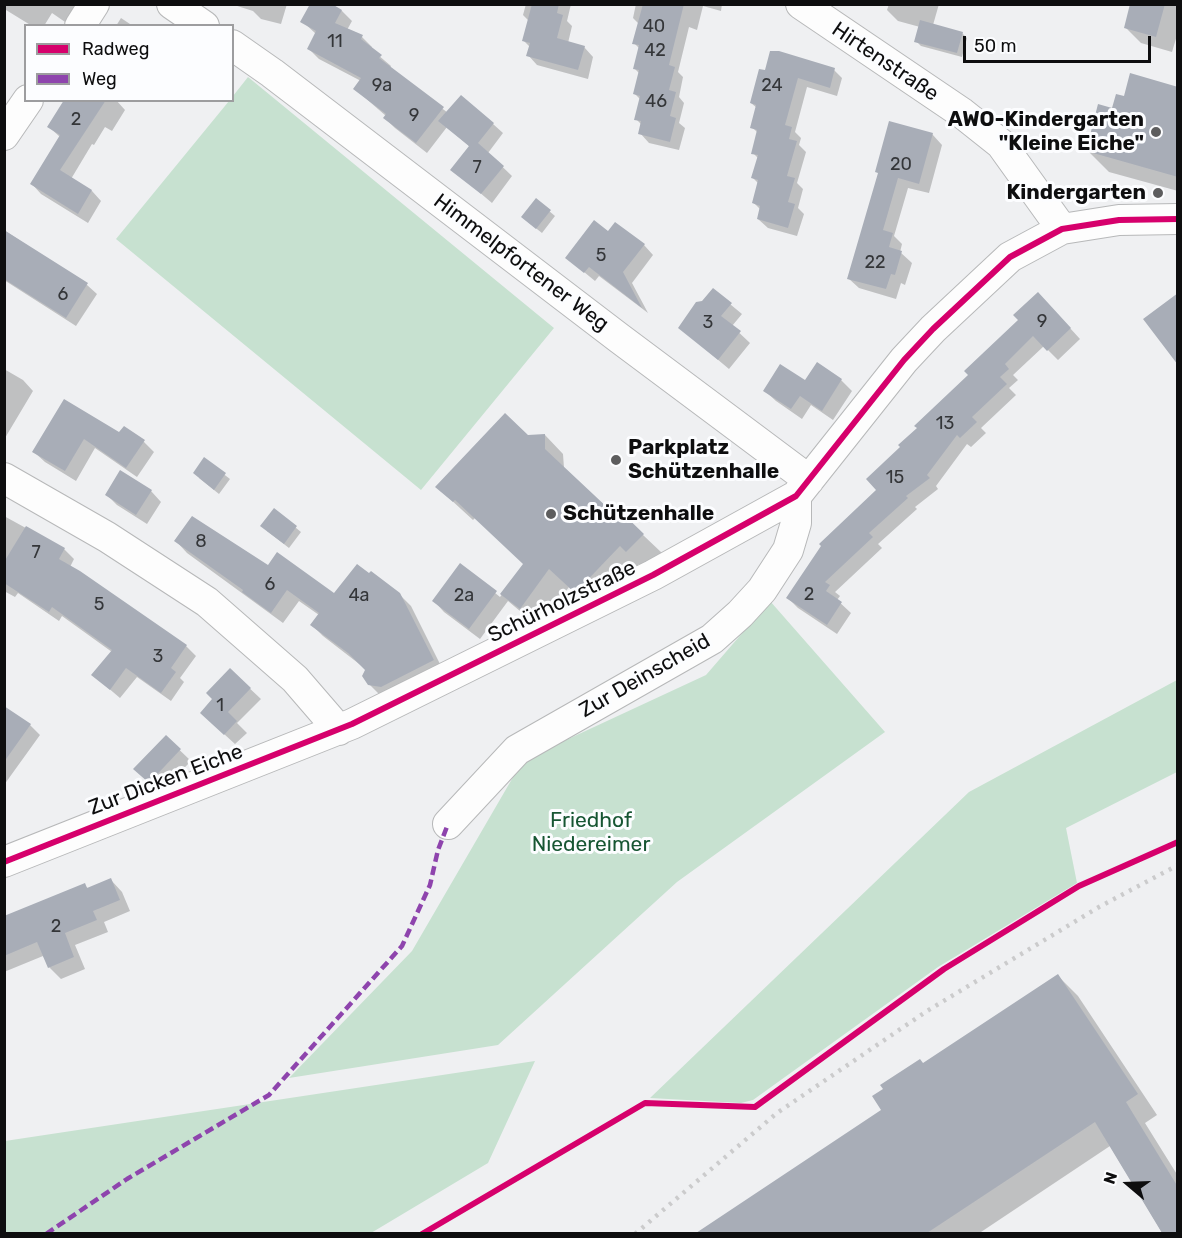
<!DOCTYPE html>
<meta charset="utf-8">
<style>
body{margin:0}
#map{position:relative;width:1182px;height:1238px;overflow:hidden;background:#eff0f2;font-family:Rubik,sans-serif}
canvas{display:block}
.frame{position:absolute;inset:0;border:6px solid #0e0e0f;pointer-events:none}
.legend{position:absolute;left:24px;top:24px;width:210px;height:78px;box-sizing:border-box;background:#fcfdff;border:2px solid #9d9d9f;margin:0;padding:8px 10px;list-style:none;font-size:18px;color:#0e0e0f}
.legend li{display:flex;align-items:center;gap:12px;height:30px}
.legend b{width:30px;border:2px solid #9d9d9f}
.north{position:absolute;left:1098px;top:1154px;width:60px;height:60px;-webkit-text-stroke:4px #fcfdff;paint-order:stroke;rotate:289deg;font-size:16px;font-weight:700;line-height:24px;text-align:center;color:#0e0e0f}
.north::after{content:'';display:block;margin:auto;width:21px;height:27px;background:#0e0e0f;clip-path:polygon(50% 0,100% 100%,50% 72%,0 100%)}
.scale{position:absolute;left:963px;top:36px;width:188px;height:27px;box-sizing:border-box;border:3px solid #0e0e0f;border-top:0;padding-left:8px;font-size:18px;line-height:21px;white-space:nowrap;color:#0e0e0f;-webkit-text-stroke:4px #fcfdff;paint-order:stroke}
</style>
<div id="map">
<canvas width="1182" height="1238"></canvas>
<div class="frame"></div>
<ul class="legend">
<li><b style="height:8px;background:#d6006c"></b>Radweg</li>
<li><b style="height:8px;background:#8e44ad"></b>Weg</li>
</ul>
<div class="north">N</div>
<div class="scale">50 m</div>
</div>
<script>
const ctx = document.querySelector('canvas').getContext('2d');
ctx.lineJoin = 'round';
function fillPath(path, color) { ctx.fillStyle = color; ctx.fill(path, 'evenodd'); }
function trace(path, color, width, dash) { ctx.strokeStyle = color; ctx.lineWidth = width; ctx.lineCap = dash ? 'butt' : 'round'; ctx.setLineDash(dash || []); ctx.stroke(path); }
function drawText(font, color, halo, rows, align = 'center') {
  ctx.font = font + ' Rubik,sans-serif'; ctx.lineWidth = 6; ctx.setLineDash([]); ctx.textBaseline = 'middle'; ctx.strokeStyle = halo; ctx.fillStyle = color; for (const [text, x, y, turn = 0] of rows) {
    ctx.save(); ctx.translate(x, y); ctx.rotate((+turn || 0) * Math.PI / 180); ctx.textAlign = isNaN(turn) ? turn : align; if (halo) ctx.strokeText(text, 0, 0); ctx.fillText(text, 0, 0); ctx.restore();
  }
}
const green = new Path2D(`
 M248,77l306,251 -133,162 -305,-251 113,-138 3,-1 1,-4z
 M770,601l115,131 -208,150 -179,163 -209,33 123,-127 111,-191 183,-85z
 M1177,680v92l-111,56 11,55 -139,84 -185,133 -12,3 -91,-5 319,-306z
 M535,1061l-47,102 -117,70h-366v-92z`);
const shadow = new Path2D(`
 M4,4h76l-12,20 -16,-11 -8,13h-12l-26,-16z
 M231,4h56l-6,20 -20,-5 -8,-8z
 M328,4l14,7 10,10 -5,9 15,7 10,10 -1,2 20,17 -1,2 58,45 45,11 10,9 -15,20 24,23 -20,27 -40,-34 18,-22 -23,-20 -20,26 -32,-25 -10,-10 1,-2 -31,-27 6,-8 -42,-22 -11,-11 8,-14 -14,-13z
 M526,4h45l-4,17 5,5 -4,17 16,4 9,10 -5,22 -51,-14 -9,-10 2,-8 -7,-7 6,-19 -6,-6z
 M636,4h86l-1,7 -18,-5 -6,24 -8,-3 -11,45 5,5 -4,20 5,6 -5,20 6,5 -6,22 -30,-7 -9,-10 2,-8 -6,-6 5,-19 -6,-6 4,-21 -5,-5 6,-19 -6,-6 5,-19 -6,-6z
 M889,4h50l-6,21 29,8 5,5 -5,19 -41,-11 -5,-5 4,-14 -22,-6 -11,-11z
 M1131,4h47v28l-6,20 -31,-9 -16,-16z
 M121,18l12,8h-17z
 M772,51l60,17 10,10 -5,18 -30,-9 -12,45 6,6 -2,7 7,7 -9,31 6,6 -5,19 6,6 -7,22 -29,-8 -10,-9 3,-9 -7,-7 5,-19 -6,-6 6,-19 -6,-6 5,-20 -6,-6 5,-19 -6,-5 15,-31z
 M1178,88v103l-69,-19 -21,-21 25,-41 12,-12z
 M65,100h51l9,10 -13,21 -7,-4 -11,18 -2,-1 -21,35 21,12 9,10 -13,22 -47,-29 -9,-10 28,-47 -11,-10z
 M932,134l10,11 -13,48 -21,-5 -14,48 8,8 -2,8 12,11 -7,22 -4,-2 -5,16 -37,-11 -11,-10 31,-104z
 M536,200l19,16 -13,17 -14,-11z
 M4,230l83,55 10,9 -21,32 -72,-46z
 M609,233l35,12 9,10 -21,28 16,30 -49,-37 -4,5 -28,-23z
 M713,290l29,24 -10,12 18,17 -21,26 -49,-41z
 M1048,304l32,35 -22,21 -14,-14 -31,29 5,5 -9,8 7,7 -35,33 5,5 -15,14 -4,-3 -31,42 2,3 -23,18 2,2 -39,35 4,4 -47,44 5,4 -3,4 14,13 -14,21 -39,-26 -10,-10 90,-108z
 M817,365l24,15 11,11 -19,29 -22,-15 -9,14 -26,-18 -11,-10 41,-9z
 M4,369l19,11 10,11 -28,47z
 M65,401l54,34 5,-7 20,14 10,10 -17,25 -42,-29 -19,33 -31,-19 -11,-10z
 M545,435l18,19 1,14 46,44 33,23 19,18 -16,17 -7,-6 -44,47 -26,-24 -30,40 -31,-26 -28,38 -36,-27 -10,-11 27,-36 39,32 25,-33 -50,-46 -2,2 -36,-33 90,-51z
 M204,459l26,20 -11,15 -20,-16z
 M151,491l10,11 -14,22 -30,-19 -10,-10z
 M274,510l27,22 -12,16 -22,-17z
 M4,516l60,33 10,10 -4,8 116,79 10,10 -16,22 4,4 -13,19 -34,-24 -17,21 -27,-23 19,-23 -50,-36 -3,5 -41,-28 -3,4 -11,-6z
 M176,541l92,26 66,29 65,-2 12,12 33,66 -63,24 -12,-12 -2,-14 -44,-34 -11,-11 7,-10 -20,-14 -16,22 -96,-70z
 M230,670l31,29 -24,24 10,10 -12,11 -23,-21 2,-24z
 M4,708l26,17 10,10 -36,50z
 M166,737l25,24 -31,32 -24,-24z
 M111,880l11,12 8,19 -26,11 4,10 -33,13 10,24 -24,10 -12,-12 -6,-11 -39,16v-55l80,-32 5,4z
 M1058,976l20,20 79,119 -12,8 33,53v58h-15l-53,-88 -132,88h-280l186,-123 40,-46z`);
const building = new Path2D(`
 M310,4h22l10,6 -7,13 28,12 -2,4 21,16 -3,3 65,49 -28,36 -33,-25 3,-4 -33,-25 8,-11 -54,-29 9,-18 -16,-9z
 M532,4h27l-2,9 6,2 -6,23 28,8 -7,24 -52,-14 4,-13 -8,-2z
 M643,4h41l-15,61 6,2 -6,23 7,2 -6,24 6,2 -6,24 -32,-8 3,-13 -7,-1 6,-24 -7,-2 6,-24 -6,-1 6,-24 -7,-1z
 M1130,4h35l-9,33 -32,-9z
 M920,20l43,12 -6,21 -43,-11z
 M770,51h9l56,17 -5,20 -32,-10 -13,47 7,2 -3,12 8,2 -10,35 8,2 -7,24 7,2 -7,24 -31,-9 3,-13 -8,-3 6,-23 -7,-2 7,-23 -7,-1 6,-24 -7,-2 6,-23 -6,-2 9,-34 6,1z
 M1130,73l48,14v90l-92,-26 12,-47 14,4 4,-14 8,2z
 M461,95l33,28 -16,20 26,23 -23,28 -31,-24 19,-24 -31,-25z
 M64,100h42l-46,70 32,20 -14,24 -48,-30 30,-49 -13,-8z
 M889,121l44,12 -14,51 -21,-6 -15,52 10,3 -4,14 13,4 -7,24 -4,-1 -5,15 -39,-10 31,-106 -3,-1z
 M536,198l15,12 -15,19 -15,-12z
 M594,220l14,11 7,-9 30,22 -22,28 19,36 -53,-41 -5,6 -19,-15z
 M4,230l84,53 -22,35 -62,-39z
 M713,288l19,15 -11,13 20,15 -23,29 -40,-32 18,-26 6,-1z
 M1038,292l33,36 -24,23 -14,-15 -28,28 4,5 -9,8 7,7 -35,33 5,5 -17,16 -3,-3 -30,40 3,3 -24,18 2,2 -39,35 4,4 -48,45 5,3 -4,6 16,11 -15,23 -41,-27 35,-52 -2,-2 57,-54 -10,-11 34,-32 -2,-2 19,-17 -3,-2 54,-51 -4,-4 54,-51 -5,-5z
 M1178,293v72l-35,-46z
 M817,362l25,17 -20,32 -22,-15 -9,13 -28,-18 17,-27 25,16z
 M64,399l55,33 5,-6 21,14 -19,28 -42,-29 -19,32 -33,-19z
 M505,413l23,22 17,-1v15l65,61 4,-5 30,29 -18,18 -6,-6 -45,47 -26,-24 -29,40 -20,-15 23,-30 -68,-64 -2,2 -18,-15z
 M204,457l22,16 -12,17 -21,-17z
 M120,470l32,20 -16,25 -31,-20z
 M274,508l23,18 -13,18 -24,-18z
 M192,516l76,49 9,-13 57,41 23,-29 12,9 2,-2 29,22 34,67 -53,27 -13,-2 -6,-9 3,-6 -17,-17 -38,-28 9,-12 -32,-23 -16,23 -29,-21 1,-2 -69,-49z
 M26,526l39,22 -6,11 21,12 107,74 -16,23 5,4 -15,21 -35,-25 -16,22 -19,-15 21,-25 -60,-43 -3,5 -45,-29v-21z
 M460,563l37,28 -28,38 -37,-28z
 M230,668l21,20 -23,24 9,9 -13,14 -24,-22 12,-14 -6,-6z
 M4,706l27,18 -27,38z
 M166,735l15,14 -32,34 -16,-14z
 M111,878l9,22 -27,11 4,9 -32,13 9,24 -26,11 -11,-26 -33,14v-40l81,-33 2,5z
 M1058,974l80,120 -12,8 52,85v46h-16l-67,-111 -168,111h-231l185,-123 -9,-14 11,-7 -3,-4 40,-26 3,4z`);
const street = new Path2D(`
 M172,4l32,22
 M801,4l161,109 39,31 61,85
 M80,26l14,-22
 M232,45l40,28 347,265 190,142
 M4,135l24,-35
 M4,478l103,59 100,65 88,77 44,51
 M448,824l69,-74 195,-111 28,-25 22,-24 26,-40 8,-27v-27
 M4,862l348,-138 301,-149 143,-79 108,-136 29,-31 77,-72 52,-28 57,-9 59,-1`);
const rail = new Path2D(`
 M635,1234l142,-121 150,-102 172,-104 79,-42`);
const quiet = new Path2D(`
 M46,1234l81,-55 142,-84 133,-149 28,-61 8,-35 10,-26`);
const cycleway = new Path2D(`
 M4,862l348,-138 301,-149 143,-79 108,-136 29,-31 77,-72 52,-28 57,-9 59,-1
 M422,1234l223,-131 110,4 189,-138 135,-83 99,-44`);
const markers = [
 [1156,132,6,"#5d5d5e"],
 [1158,193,6,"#5d5d5e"],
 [616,460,6,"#5d5d5e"],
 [551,514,6,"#5d5d5e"]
];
const numberNames = [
 ["40",654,27],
 ["11",335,42],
 ["42",655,51],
 ["9a",382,86],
 ["24",772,86],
 ["46",656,102],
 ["9",414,116],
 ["2",76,120],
 ["20",901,165],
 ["7",477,168],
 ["5",601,256],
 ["22",875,263],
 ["6",63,295],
 ["9",1042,322],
 ["3",708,323],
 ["13",945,424],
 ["15",895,478],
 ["8",201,542],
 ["7",36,553],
 ["6",270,585],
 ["2",809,595],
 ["4a",359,596],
 ["2a",464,596],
 ["5",99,605],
 ["3",158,657],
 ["1",220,706],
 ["2",56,927]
];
const streetNames = [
 ["Hirtenstraße",885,62,34],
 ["Himmelpfortener Weg",521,263,37],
 ["Schürholzstraße",562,602,-26],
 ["Zur Deinscheid",645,676,-30],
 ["Zur Dicken Eiche",166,780,-21]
];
const poiNames = [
 ["AWO-Kindergarten",1144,120],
 ["\"Kleine Eiche\"",1144,144],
 ["Kindergarten",1146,193],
 ["Parkplatz",628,448,"left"],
 ["Schützenhalle",628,472,"left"],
 ["Schützenhalle",563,514,"left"]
];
const parkNames = [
 ["Friedhof",591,821],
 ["Niedereimer",591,845]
];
fillPath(green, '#c7e1d0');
fillPath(shadow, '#0003');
fillPath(building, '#a8adb7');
trace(street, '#b7b8b9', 32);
trace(street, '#fdfdfd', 30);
trace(rail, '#cbcbcc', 4.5, [3, 6]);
trace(quiet, '#8e44ad', 4.5, [9, 4.5]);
trace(cycleway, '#d6006c', 6);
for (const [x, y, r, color] of markers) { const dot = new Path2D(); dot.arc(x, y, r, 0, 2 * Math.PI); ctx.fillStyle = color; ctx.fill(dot); trace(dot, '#fcfdff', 2); }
drawText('18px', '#343639', null, numberNames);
drawText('21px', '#0e0e0f', '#fcfdff', streetNames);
drawText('bold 21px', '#0e0e0f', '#fcfdff', poiNames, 'right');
drawText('21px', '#175633', '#fcfdff', parkNames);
</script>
